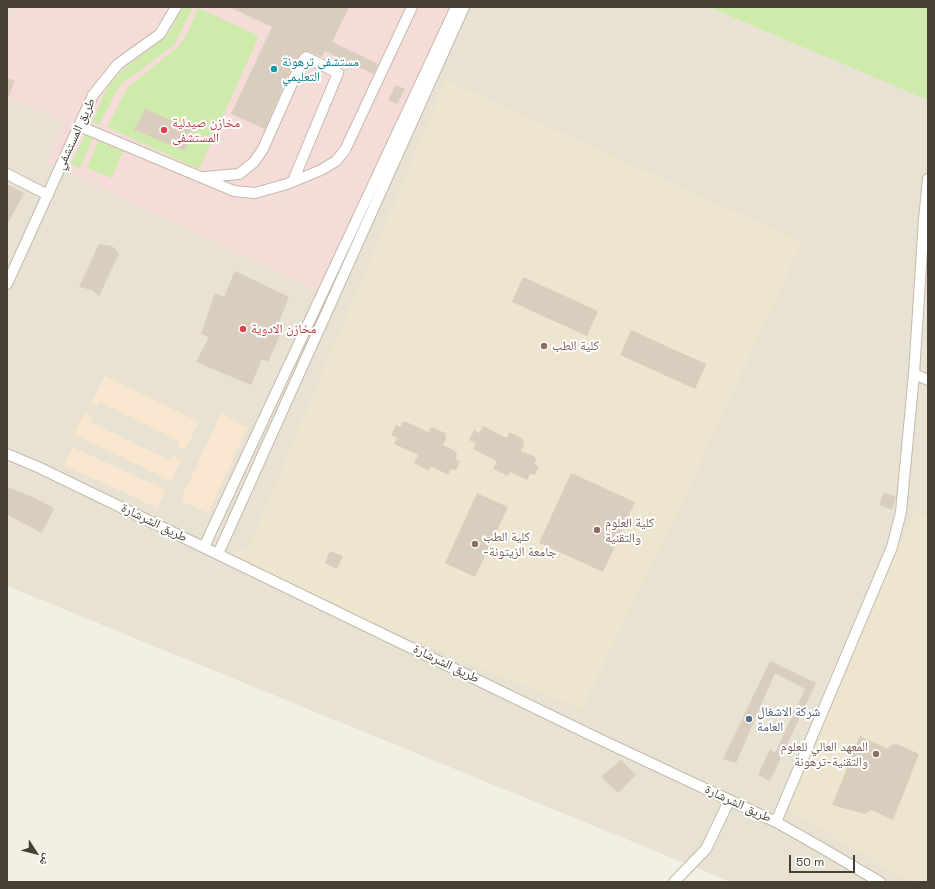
<!DOCTYPE html>
<meta charset="utf-8">
<style>
body{margin:0}
#map{position:relative;width:935px;height:889px;overflow:hidden;background:#f4efe5;font-family:"Space Grotesk","Noto Naskh Arabic",sans-serif}
canvas{display:block}
.frame{position:absolute;inset:0;border:8px solid #474034;pointer-events:none}
.north{position:absolute;left:16px;top:833px;width:40px;height:40px;-webkit-text-stroke:3px #fff;paint-order:stroke;rotate:126deg;font-size:11px;font-weight:700;line-height:16px;text-align:center;color:#474034}
.north::after{content:'';display:block;margin:auto;width:14px;height:18px;background:#474034;clip-path:polygon(50% 0,100% 100%,50% 72%,0 100%)}
.scale{position:absolute;left:789px;top:855px;width:66px;height:18px;box-sizing:border-box;border:2px solid #474034;border-top:0;padding-left:5px;font-size:12px;line-height:14px;white-space:nowrap;color:#474034;-webkit-text-stroke:3px #fff;paint-order:stroke}
</style>
<div id="map">
<canvas width="935" height="889"></canvas>
<div class="frame"></div>
<div class="north">ش</div>
<div class="scale">50 m</div>
</div>
<script>
const ctx = document.querySelector('canvas').getContext('2d');
ctx.lineJoin = 'round';
function fillPath(path, color) { ctx.fillStyle = color; ctx.fill(path, 'evenodd'); }
function trace(path, color, width, dash) { ctx.strokeStyle = color; ctx.lineWidth = width; ctx.lineCap = dash ? 'butt' : 'round'; ctx.setLineDash(dash || []); ctx.stroke(path); }
function drawText(font, color, halo, rows, align = 'center') {
  ctx.font = font + ' "Space Grotesk","Noto Naskh Arabic",sans-serif'; ctx.lineWidth = 4; ctx.setLineDash([]); ctx.textBaseline = 'middle'; ctx.strokeStyle = halo; ctx.fillStyle = color; for (const [text, x, y, turn = 0] of rows) {
    ctx.save(); ctx.translate(x, y); ctx.rotate((+turn || 0) * Math.PI / 180); ctx.textAlign = isNaN(turn) ? turn : align; if (halo) ctx.strokeText(text, 0, 0); ctx.fillText(text, 0, 0); ctx.restore();
  }
}
const residential = new Path2D(`
 M7,7h921v875h-197l-724,-296z`);
const commercial = new Path2D(`
 M105,376l94,46 -14,28 -8,-4 2,-5 -79,-39 -3,5 -6,-3z
 M85,412l9,5 -3,5 80,39 2,-5 8,4 -10,21 -97,-47z
 M221,413l27,15 -40,85 -28,-12z
 M72,447l94,43 -9,18 -93,-43z`);
const education = new Path2D(`
 M446,80l356,162 -119,259 -101,208 -115,-46 -244,-106 25,-9z
 M914,511l14,6v365h-19l-121,-72z`);
const medical = new Path2D(`
 M15,7h435l-132,284 -271,-129 17,-39 -57,-27v-72z`);
const green = new Path2D(`
 M183,7h10l-18,37 -56,42 -20,39 -7,-3 16,-36 6,-7 11,-11 42,-32z
 M709,7h219v93z
 M198,8l61,28 -60,133 -92,-42 20,-39 53,-43 7,-11z
 M90,134l4,2 -14,32 -9,-4 13,-27z
 M98,141l25,10 -11,27 -25,-10z`);
const building = new Path2D(`
 M229,7h120l-17,35 46,22 -5,10 -48,-23 -3,6 -17,-7 -10,10 -30,69 -34,-15 41,-87z
 M7,78l8,3 -8,19z
 M396,85l9,4 -8,15 -9,-4z
 M145,109l49,21 -9,21 -51,-21z
 M7,184l17,9 -17,32z
 M99,244l13,2 7,8 -20,42 -7,-6 -13,-3z
 M235,271l54,26 -10,25 6,2 -17,38 -6,-3 -11,26 -55,-23 13,-25 -8,-3 14,-41 9,4z
 M523,277l75,34 -11,25 -75,-34z
 M631,330l75,34 -11,25 -75,-34z
 M404,421l24,11 3,-5 14,6 1,6 -3,6 12,6 2,4 -2,4 5,3 -4,8 -5,-1 -3,6 -17,-9 -2,5 -15,-8 4,-8 -24,-11 3,-6 -6,-3 5,-10 4,2z
 M483,426l24,12 2,-6 14,7 1,5 -3,7 13,5 2,5 -2,3 5,3 -4,8 -5,-1 -3,6 -17,-8 -2,4 -15,-7 4,-8 -24,-12 3,-6 -7,-3 5,-10 5,3z
 M571,473l64,29 -32,70 -64,-29z
 M7,487l26,10 21,11 -12,25 -35,-18z
 M884,492l12,5 -4,13 -13,-5z
 M477,493l31,14 -33,70 -30,-14z
 M330,551l13,5 -6,13 -12,-6z
 M770,661l46,22 -46,98 -12,-6 12,-26 5,4 30,-64 -30,-16 -39,90 -13,-4z
 M860,736l28,13 3,-4 6,-1 22,10 -26,66 -22,-10 -6,4 -33,-9z
 M621,760l15,15 -18,18 -17,-16z`);
const minor = new Path2D(`
 M79,126l155,65 21,2 32,-9 34,-14 15,-9 9,-11 67,-143
 M7,174l41,21
 M205,177l34,-3 15,-12 9,-13 38,-86 5,-6 32,16 -45,108
 M7,284l86,-189 25,-31 42,-30 16,-27
 M914,374l14,6
 M7,454l33,14 555,269 181,85 46,26 58,34
 M204,547l252,-540
 M218,554l246,-547
 M776,822l116,-275 9,-35 3,-33 10,-105 10,-155 4,-40
 M674,882l32,-33 23,-48`);
const markers = [
 [274,69,4,"#0f9aa8"],
 [164,130,4,"#e0444e"],
 [243,329,4,"#e0444e"],
 [544,346,4,"#8d6e63"],
 [597,530,4,"#8d6e63"],
 [475,544,4,"#8d6e63"],
 [749,719,4,"#5c6f8a"],
 [876,754,4,"#8d6e63"]
];
const cultureNames = [
 ["مستشفى ترهونة",282,62],
 ["التعليمي",282,77]
];
const healthNames = [
 ["مخازن صيدلية",172,123],
 ["المستشفى",172,138],
 ["مخازن الادوية",251,329]
];
const streetNames = [
 ["طريق المستشفي",76,134,-65],
 ["طريق الشرشارة",154,523,26],
 ["طريق الشرشارة",446,664,26],
 ["طريق الشرشارة",738,804,25]
];
const educationNames = [
 ["كلية الطب",552,346],
 ["كلية العلوم",605,523],
 ["والتقنية",605,538],
 ["كلية الطب",483,537],
 ["-جامعة الزيتونة",483,552],
 ["المعهد العالي للعلوم",868,747,"right"],
 ["والتقنية-ترهونة",868,762,"right"]
];
const serviceNames = [
 ["شركة الاشغال",757,712],
 ["العامة",757,727]
];
fillPath(residential, '#e8e2d3');
fillPath(commercial, '#f8e6cf');
fillPath(education, '#eee5ce');
fillPath(medical, '#f6dcd8');
fillPath(green, '#cfebab');
fillPath(building, '#d9cebd');
trace(minor, '#c3baaa', 12);
trace(minor, '#fff', 10);
for (const [x, y, r, color] of markers) { const dot = new Path2D(); dot.arc(x, y, r, 0, 2 * Math.PI); ctx.fillStyle = color; ctx.fill(dot); trace(dot, '#fff', 1.5); }
drawText('13px', '#0d838f', '#fff', cultureNames, 'left');
drawText('13px', '#be3a42', '#fff', healthNames, 'left');
drawText('13px', '#474034', '#fff', streetNames);
drawText('13px', '#785e54', '#fff', educationNames, 'left');
drawText('13px', '#4e5e75', '#fff', serviceNames, 'left');
</script>
